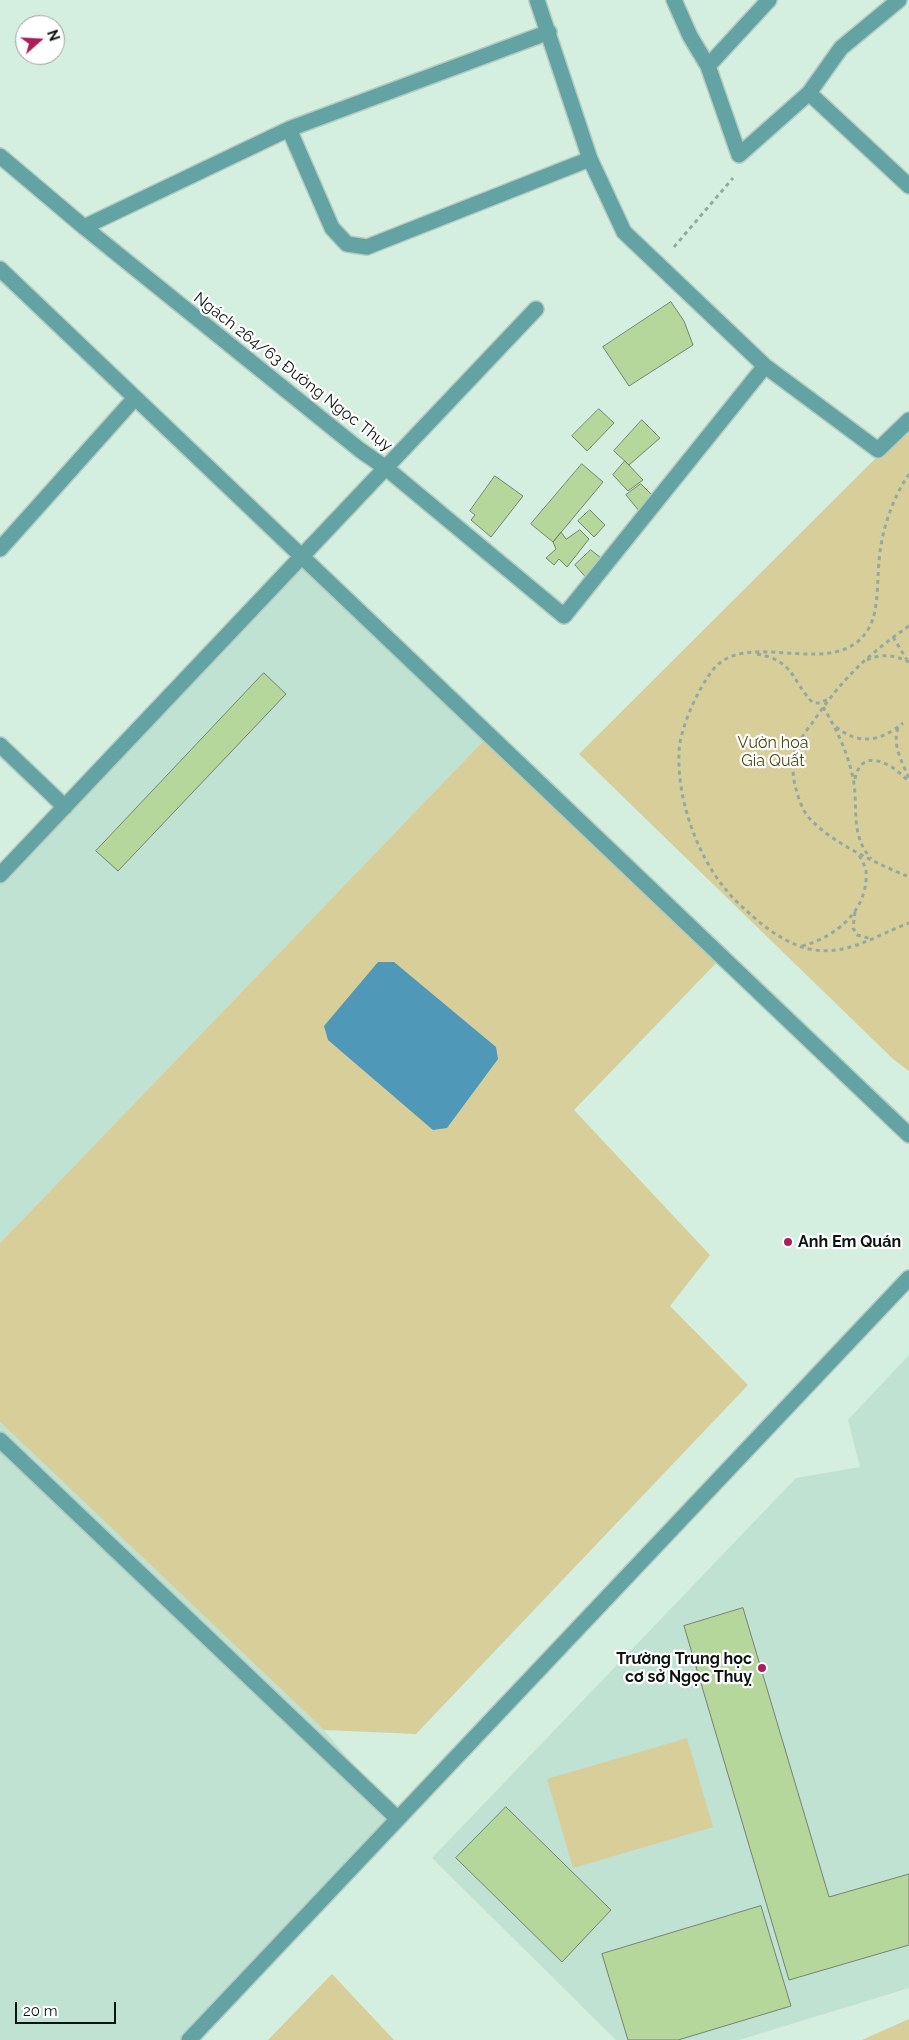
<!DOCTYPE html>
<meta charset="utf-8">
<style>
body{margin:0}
#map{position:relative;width:909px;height:2040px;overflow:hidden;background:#d4eee0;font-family:Raleway,sans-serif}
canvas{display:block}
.north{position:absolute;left:15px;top:15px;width:50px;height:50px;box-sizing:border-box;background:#fff;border:1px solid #9da19f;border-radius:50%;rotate:71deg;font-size:14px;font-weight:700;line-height:20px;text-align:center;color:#0b1510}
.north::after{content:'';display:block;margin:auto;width:18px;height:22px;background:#ac1d59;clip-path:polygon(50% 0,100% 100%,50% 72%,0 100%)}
.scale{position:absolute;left:15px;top:2002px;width:101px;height:22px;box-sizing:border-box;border:2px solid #0b1510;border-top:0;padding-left:6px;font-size:15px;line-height:18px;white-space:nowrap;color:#0b1510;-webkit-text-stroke:4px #fff;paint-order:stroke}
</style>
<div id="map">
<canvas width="909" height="2040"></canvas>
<div class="north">N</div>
<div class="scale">20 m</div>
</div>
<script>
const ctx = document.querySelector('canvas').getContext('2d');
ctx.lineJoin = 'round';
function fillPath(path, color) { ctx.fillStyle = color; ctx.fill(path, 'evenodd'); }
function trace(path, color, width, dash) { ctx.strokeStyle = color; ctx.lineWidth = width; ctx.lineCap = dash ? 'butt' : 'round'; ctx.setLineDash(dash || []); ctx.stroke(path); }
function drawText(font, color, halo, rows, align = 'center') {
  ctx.font = font + ' Raleway,sans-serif'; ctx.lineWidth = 4.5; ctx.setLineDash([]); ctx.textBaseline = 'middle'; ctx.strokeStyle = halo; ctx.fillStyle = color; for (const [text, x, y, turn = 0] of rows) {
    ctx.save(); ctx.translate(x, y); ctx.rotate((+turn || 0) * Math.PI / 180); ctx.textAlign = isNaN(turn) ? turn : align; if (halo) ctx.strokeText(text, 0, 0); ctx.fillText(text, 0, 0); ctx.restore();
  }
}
const built = new Path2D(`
 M302,557l187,178 -489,508v-368z
 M909,1355v633l-170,52h-123l-184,-182 364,-380 64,-11 -12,-47z
 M0,1422l324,308 74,89 -209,221h-189z`);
const green = new Path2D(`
 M909,425v646l-16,-12 -314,-305z
 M489,735l233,222 -148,153 136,145 -40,51 78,79 -332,349 -92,-4 -324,-308v-179z
 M687,1738l26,89 -140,41 -26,-89z
 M332,1974l62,66h-126z
 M909,2019v21h-47z`);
const water = new Path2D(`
 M378,962h16l102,85 2,12 -51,69 -14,2 -105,-90 -4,-14z`);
const building = new Path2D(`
 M671,302l13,19 9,24 -64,41 -26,-39z
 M599,409l15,14 -27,28 -15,-15z
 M642,420l18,18 -31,27 -15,-14z
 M625,461l18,19 -15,11 -15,-16z
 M582,464l21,18 -50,60 -22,-18z
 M495,476l28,20 -32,41 -20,-17 4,-5 -5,-4z
 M641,484l13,13 -14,15 -14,-17z
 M590,510l15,15 -11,12 -16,-16z
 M580,530l9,9 -22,28 -8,-8 -5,6 -8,-7 10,-9 -3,-7 8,-10 5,7z
 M591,550l10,8 -12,23 -14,-16z
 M264,673l22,21 -168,177 -22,-20z
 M743,1608l86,289 80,-23v71l-120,35 -105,-354z
 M506,1807l105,103 -49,52 -106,-104z
 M761,1906l30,100 -113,34h-50l-26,-86z`);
const path = new Path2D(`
 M674,247l59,-69
 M909,474c-17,25 -28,58 -30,88 -2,19 0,48 -10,66 -32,56 -123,-3 -157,43 -14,18 -33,59 -33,82 -2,46 18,103 48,138 9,11 20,20 31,30 15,12 31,23 51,28 38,8 67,-14 100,-26
 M909,626c-42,29 -68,54 -96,96 -7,9 -17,22 -19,33 -2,11 -1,24 2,34 3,11 7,23 15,31 23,24 67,44 98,57
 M893,637l14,23
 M757,654c38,7 34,26 56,49h7l8,-4
 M867,660c15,-7 27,-5 42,2
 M823,707c13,21 25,46 30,71 6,30 -4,54 18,81
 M836,727c24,19 45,14 67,-4
 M898,728c-6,16 4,35 11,50
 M855,779c7,-35 40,-13 54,3
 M855,912l-2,16 4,7 15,4
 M802,946c34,-9 67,-36 64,-75 -1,-6 -5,-12 -8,-18`);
const minor = new Path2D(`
 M537,0l53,159 34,73 141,134 113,84 31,-30
 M674,0l16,36 18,30
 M769,0l-61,66 31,89 70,-62 32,-45 58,-48
 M809,93l100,93
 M289,129l43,99 15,16 20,3 223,-88
 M0,156l84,71 276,223 26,18 178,148 201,-250
 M84,227l205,-98 260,-97
 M0,269l909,866
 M0,549l135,-151
 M0,745l65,62
 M0,875l536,-566
 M0,1440l398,379
 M189,2040l720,-762`);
const markers = [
 [788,1242,5,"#ac1d59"],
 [762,1668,5,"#ac1d59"]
];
const streetNames = [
 ["Ngách 264/63 Đường Ngọc Thụy",293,372,38]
];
const parkNames = [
 ["Vườn hoa",773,743],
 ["Gia Quất",773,761]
];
const poiNames = [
 ["Anh Em Quán",798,1242],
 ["Trường Trung học",752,1659,"right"],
 ["cơ sở Ngọc Thuỵ",752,1677,"right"]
];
fillPath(built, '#c0e2d2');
fillPath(green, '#d8ce9a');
fillPath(water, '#4f98b7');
fillPath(building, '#b6d79c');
trace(building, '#77836f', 1);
trace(minor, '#b4cbbf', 18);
trace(path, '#95aa9f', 3, [4, 4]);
trace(minor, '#63a3a3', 15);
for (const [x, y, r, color] of markers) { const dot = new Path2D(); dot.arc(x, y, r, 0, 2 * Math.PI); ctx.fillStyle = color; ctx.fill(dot); trace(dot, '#fff', 2); }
drawText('16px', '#0b1510', '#fff', streetNames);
drawText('16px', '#4f4713', '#fff', parkNames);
drawText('bold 16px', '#0b1510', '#fff', poiNames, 'left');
</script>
